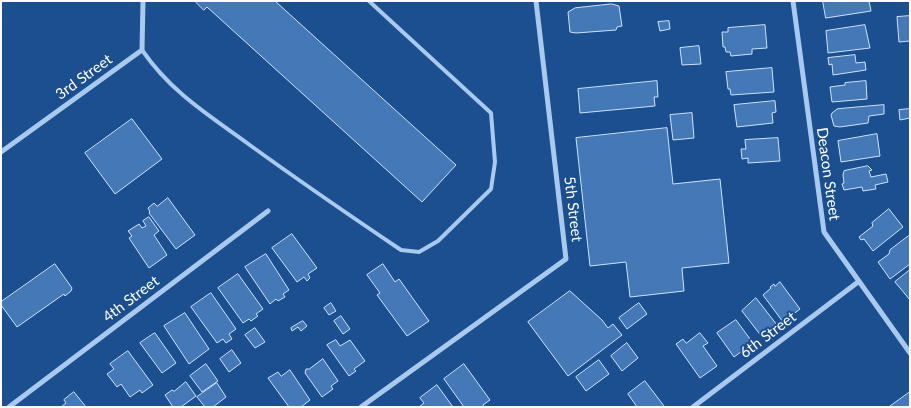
<!DOCTYPE html>
<style>
body{margin:0}
#map{position:relative;width:911px;height:408px;overflow:hidden;background:#1b4f8f;font-family:Lato,sans-serif}
canvas{display:block}
.frame{position:absolute;inset:0;border:2px solid #fff;pointer-events:none}
</style>
<div id="map">
<canvas width="911" height="408"></canvas>
<div class="frame"></div>
</div>
<script>
const ctx = document.querySelector('canvas').getContext('2d');
ctx.lineJoin = 'round';
function fillPath(path, color) { ctx.fillStyle = color; ctx.fill(path, 'evenodd'); }
function trace(path, color, width, dash) { ctx.strokeStyle = color; ctx.lineWidth = width; ctx.lineCap = dash ? 'butt' : 'round'; ctx.setLineDash(dash || []); ctx.stroke(path); }
function drawText(font, color, halo, rows, align = 'center') {
  ctx.font = font + ' Lato,sans-serif'; ctx.lineWidth = 4; ctx.setLineDash([]); ctx.textBaseline = 'middle'; ctx.strokeStyle = halo; ctx.fillStyle = color; for (const [text, x, y, turn = 0] of rows) {
    ctx.save(); ctx.translate(x, y); ctx.rotate((+turn || 0) * Math.PI / 180); ctx.textAlign = isNaN(turn) ? turn : align; if (halo) ctx.strokeText(text, 0, 0); ctx.fillText(text, 0, 0); ctx.restore();
  }
}
const building = new Path2D(`
 M195,1h80l181,164 -34,37 -215,-195 -3,3z
 M823,1h46l2,10 -45,7z
 M612,4l7,2 3,20 -5,1 -1,3 -40,3 -6,-1 -2,-20 7,-4z
 M910,16v25l-11,1 -2,-25z
 M669,21l1,8 -10,2 -2,-9z
 M765,25l2,23 -15,1v5l-21,2 -1,-4h-4l-1,-5h-2l-1,-15h6v-4z
 M865,25l5,23 -42,5 -2,-22z
 M699,46l2,18 -19,1 -2,-17z
 M855,55l1,8 9,-1 1,8 -33,5 -1,-11 -3,1 -1,-7z
 M772,68l2,24 -43,3 -1,-6h-2l-2,-17z
 M657,81l1,16h-4l1,9 -75,7 -2,-24z
 M866,81l1,18 -35,3 -2,-15 15,-2v-2z
 M775,101l1,11 -4,1 1,10 -36,4 -3,-22z
 M884,105v9l-15,2 -1,7 -28,4 -6,-1 -3,-11 1,-2 5,-4z
 M910,109v9l-10,2 -1,-10z
 M692,113l2,25 -21,2 -3,-25z
 M132,119l30,40 -47,35 -30,-41z
 M667,128l6,56 47,-5 9,84 -47,5 2,23 -54,6 -4,-35 -36,4 -14,-128z
 M877,134l3,22 -39,6 -3,-21z
 M778,138l2,23 -32,2v-5l-6,1 -1,-10h5l-1,-9z
 M868,166l4,4 -3,1 2,6 15,-3 2,8 -13,3 1,4 -13,2 -1,-4 -18,3 -2,-6 2,-1 -1,-8 1,-4z
 M168,198l27,37 -19,14 -27,-36 1,-1 -2,-4 6,-5 3,3z
 M889,209l14,18 -30,24 -9,-12 -3,1 -2,-3 14,-11 -1,-3z
 M149,217l10,14 -5,4 13,20 -18,13 -20,-30 3,-2 -4,-5 11,-7 3,4 4,-2 -3,-5z
 M292,234l25,34 -9,6 2,4 -3,3 -3,-4 -7,5 -25,-34z
 M910,235v29l-20,15 -12,-17 11,-8 1,-4z
 M266,254l23,36 -6,4 2,3 -7,4 -2,-2 -6,5 -25,-37z
 M55,264l17,24 -1,3 -6,5 -1,-2 -47,33 -16,-22v-3z
 M383,264l12,18 4,-3 30,42 -22,15 -30,-41 3,-2 -13,-18z
 M910,270v30l-15,-18z
 M238,274l25,35 -7,5 2,2 -7,5 -2,-2 -6,4 -25,-35z
 M780,282l20,27 -17,13 -20,-27 8,-7 -1,-1 4,-3 1,2z
 M570,291l32,29 6,8 5,-4 9,11 -54,41 -40,-54z
 M211,293l25,36 -7,5 3,5 -6,4 -3,-4 -6,4 -26,-36z
 M756,298l21,27 -15,12 -20,-26z
 M331,303l5,8 -7,4 -5,-7z
 M639,303l8,11 -20,15 -8,-11z
 M185,313l24,36 -20,15 -25,-38z
 M341,316l9,13 -7,5 -9,-13z
 M736,320l17,23 -19,14 -17,-24z
 M303,321l4,5 -6,5 -3,-4 -6,4 -1,-3z
 M255,328l10,14 -10,6 -10,-13z
 M155,333l21,30 -14,10 -22,-30z
 M700,333l8,10 -5,3 14,20 -17,12 -24,-34 7,-5 3,4z
 M336,340l4,6 10,-6 15,21 -11,8 2,2 -7,5 -22,-31z
 M627,343l11,15 -16,13 -11,-15z
 M232,350l9,13 -12,9 -9,-13z
 M128,351l25,34 -11,8 -2,-3 -10,7 -9,-13 -4,3 -10,-13 7,-5 -4,-5z
 M323,359l15,22 -7,5 2,3 -11,8 -17,-24 1,-4h3z
 M599,360l10,14 -23,17 -10,-14z
 M206,364l12,17 -16,11 -12,-16z
 M464,364l26,36 -7,5 1,2h-20l-20,-28z
 M290,370l20,30 -9,7h-12l-21,-29 10,-6 3,4z
 M645,381l19,25 -2,1h-25l-9,-13z
 M186,382l10,14 -15,11h-8l-8,-12 7,-5 2,1z
 M217,383l9,14 -13,10h-8l-8,-10z
 M437,385l16,22h-34l5,-4 -4,-5z
 M74,392l12,15h-25l5,-4 -2,-3z
 M910,392v15h-21z`);
const lane = new Path2D(`
 M142,50c29,42 65,64 105,93 51,37 102,72 154,107l18,2 19,-11 53,-52 4,-27 -4,-49 -122,-112`);
const street = new Path2D(`
 M793,1l31,231 86,121
 M1,152l141,-102 1,-49
 M9,407l259,-196
 M361,407l205,-148 -30,-258
 M693,407l165,-125`);
const streetNames = [
 ["3rd Street",84,77,-36],
 ["Deacon Street",828,174,82],
 ["5th Street",573,209,83],
 ["4th Street",131,299,-37],
 ["6th Street",768,335,-37]
];
fillPath(building, '#4478b7');
trace(building, '#cfe3fa', 1);
trace(lane, '#a9c9ee', 4);
trace(street, '#a9c9ee', 5);
drawText('15px', '#fff', '#1b4f8f', streetNames);
</script>
